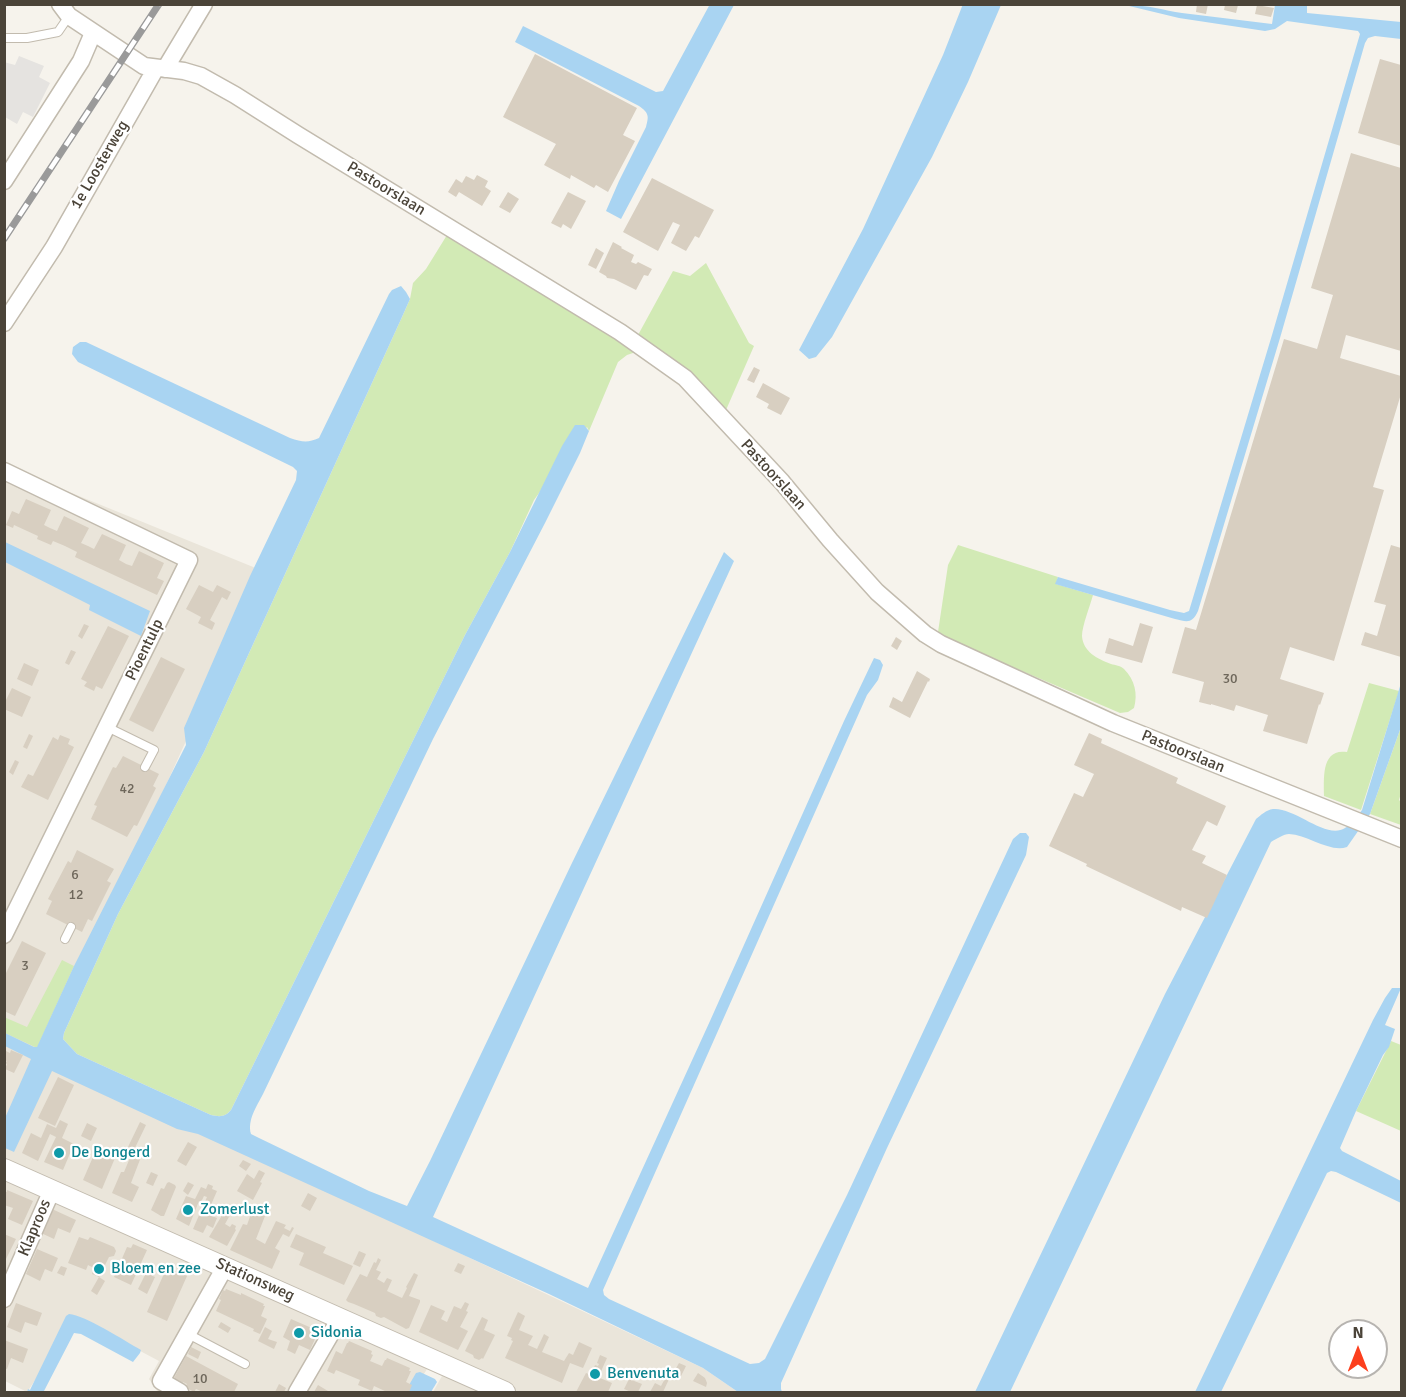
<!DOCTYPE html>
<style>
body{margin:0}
#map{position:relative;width:1406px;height:1397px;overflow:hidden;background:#f6f3ec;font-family:Signika,sans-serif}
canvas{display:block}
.frame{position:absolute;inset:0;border:6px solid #4b4439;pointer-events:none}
.north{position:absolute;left:1328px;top:1319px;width:60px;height:60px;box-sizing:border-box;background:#fff;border:2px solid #b7b4b0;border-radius:50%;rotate:0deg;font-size:16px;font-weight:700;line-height:24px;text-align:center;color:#4b4439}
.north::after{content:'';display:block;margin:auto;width:21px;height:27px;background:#fc3f1d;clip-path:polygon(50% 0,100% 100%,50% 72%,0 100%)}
</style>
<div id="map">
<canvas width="1406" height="1397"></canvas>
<div class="frame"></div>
<div class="north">N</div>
</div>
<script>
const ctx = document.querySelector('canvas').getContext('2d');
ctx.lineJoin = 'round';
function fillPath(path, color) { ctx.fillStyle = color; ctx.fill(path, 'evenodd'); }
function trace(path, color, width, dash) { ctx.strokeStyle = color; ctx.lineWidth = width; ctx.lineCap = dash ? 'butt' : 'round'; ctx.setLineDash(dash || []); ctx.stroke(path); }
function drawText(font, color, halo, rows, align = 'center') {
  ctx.font = font + ' Signika,sans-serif'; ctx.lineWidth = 4.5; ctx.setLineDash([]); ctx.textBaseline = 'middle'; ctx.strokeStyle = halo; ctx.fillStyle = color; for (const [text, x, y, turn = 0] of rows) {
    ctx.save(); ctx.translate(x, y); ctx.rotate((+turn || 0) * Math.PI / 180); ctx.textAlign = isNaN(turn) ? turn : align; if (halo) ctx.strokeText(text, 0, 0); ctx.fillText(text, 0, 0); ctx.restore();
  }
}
const residential = new Path2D(`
 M4,462l16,10 243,99 -174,384 -51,99 665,314 35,24h-305l9,-16 -15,-7 -14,23h-257l1,-2 -8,-11 10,-18 -81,-43 -51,74 -22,-11z`);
const green = new Path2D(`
 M447,235l189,117 -9,3 -9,7 -29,69 -2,-4 -53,73 -24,52 -45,83 -234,475c-6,7 -11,7 -20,5l-134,-61 -14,-15 1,-6 54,-119 86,-162 198,-435 8,-18 3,-16 13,-14z
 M706,263l43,80 5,3 -28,64 -88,-75 35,-64 17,5z
 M958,545l100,32 -2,7 37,11c-3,11 -11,31 -11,41 1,16 16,23 29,28 4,1 10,2 13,5 11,11 14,25 10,39l-6,4 -8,1 -161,-69 -21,-12 10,-67z
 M1369,683l30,8 -38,119 -37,-14c0,-18 -3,-48 23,-44z
 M1401,727l1,63 -3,10 2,2v23l-31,-11z
 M62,960l12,6 -37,82 -32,-15 -1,-16 23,10z
 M1391,1041l10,4v86l-45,-20z`);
const parking = new Path2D(`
 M19,56l25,10 -5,11 11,6 -17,34 -10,-5 -6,12 -12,-7 -1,-55 11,3z`);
const water = new Path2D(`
 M710,4l24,1 -113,214 -15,-8 13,-30 27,-54c3,-11 3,-14 -7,-21l-124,-64 8,-16 133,66 7,-1z
 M963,4l38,1 -33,77 -36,75 -100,180 -16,20 -7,2 -10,-9 64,-121 80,-174z
 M1125,5c19,-1 38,5 57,8 30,4 60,7 90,11l3,-19h32v8l94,9v17l-26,-3 -7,2 -3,5 -85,295 -82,273c-6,13 -11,11 -23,8l-120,-35 3,-7 112,33 14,3 5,-2 83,-276 88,-301 -2,-3 -71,-10 -12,8 -10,2 -86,-13z
 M401,286l5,6 4,7 -8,18 -198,435 -86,162 -54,119 -1,6 14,15 134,61c9,2 14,2 20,-5l234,-475 45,-83 52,-106 13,-21h9l5,6 -9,22 -35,70 -112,216 -170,355c-6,12 -16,26 -12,40l8,4 110,53 38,15 23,-45 141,-296 153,-313 10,9 -301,656 155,71 122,-267 134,-300 30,-63 6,2 3,5 -5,15 -11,15 -264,595 1,5 5,4 141,65 9,-1 6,-4 82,-164 166,-356 7,-6h6l3,4 -3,18 -139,293 -106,235v6l1,3h-44l-35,-24 -154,-74 -351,-160 -21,-5 -125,-58 -38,81 -9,-4v-30l26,-59 -26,-13v-13l29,14h3l37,-81 112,-221 -2,-17 66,-152 46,-96 1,-9 -4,-4 -215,-105 -6,-8 1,-7 7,-5h6l204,96c12,4 18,5 29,0l70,-144 3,-4z
 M5,542l145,69 -9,25 -52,-26 1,-5 -85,-43z
 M1401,683v44l-31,87 -23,33c-17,6 -39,-12 -58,-13 -5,0 -13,5 -18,8l-261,550h-35l190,-398 91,-175c5,-4 10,-9 17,-10 22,-2 53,31 72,19 8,-4 12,-11 17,-18z
 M1392,988h9l-16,37 10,4 -6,18 -6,8 -27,56 -16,37 2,3 59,30v22l-65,-31 -5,-1 -4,2 -106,219h-26l178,-372 12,-22z
 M69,1314c16,1 56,27 72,36l-1,3 -7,9 -52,-28 -7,-1 -30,58 -2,1h-15l1,-3 2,1 36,-74z
 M420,1372l15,7 2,3 -6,10h-26l11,-19z`);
const building = new Path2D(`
 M1197,4h11l-2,10 -10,-2z
 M1225,5h13l-2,8 -12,-3z
 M1257,5l17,3 -3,9 -16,-3z
 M535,54l102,54 -14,27 12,6 -27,51 -12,-7 -2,3 -23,-13 -1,4 -26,-14 12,-21 -53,-27z
 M1380,59l21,6v81l-43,-13z
 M1351,153l50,15v183l-55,-16 -6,23 61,18v18l-28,93 11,3 -50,171 -44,-14 -10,32 44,14 -4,12 -1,-1 -12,40 -44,-13 5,-16 -32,-10 -2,6 -23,-7v1l-12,-3 5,-20 -32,-9 13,-46 11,3 88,-291 33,10 16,-54 -22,-7z
 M477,175l11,6 -3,6 6,4 -9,15 -23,-14 -3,5 -8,-5 8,-13 6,4 4,-7 8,4z
 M652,178l62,32 -15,28 -4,-2 -9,15 -15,-8 9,-18 -7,-3 -15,29 -35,-19z
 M508,192l11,7 -9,14 -11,-6z
 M568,192l18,9 -15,28 -8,-5 -2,4 -10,-5z
 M613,242l9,5 -1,1 13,7 -3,7 5,2 2,-2 14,7 -4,7 -4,-1 -8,15 -22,-11 -7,-1 -1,-2 -7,-4z
 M596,248l8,5 -8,16 -8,-4z
 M754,367l6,3 -6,13 -7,-3z
 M763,383l27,15 -9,17 -14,-7 2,-4 -13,-7z
 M26,499l25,11 -7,15 6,3 7,3 7,-15 25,12 -8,15 7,3 6,3 8,-15 24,11 -7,15 7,4 6,2 7,-15 25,12 -7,15 7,3 -7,14 -82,-38 2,-5 -12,-6 -12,-5 -2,4 -14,-6 1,-3 -24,-11 -1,3 -7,-3 6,-14 7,3z
 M1391,545l10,3v109l-40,-12 4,-13 12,4 9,-31 -12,-3z
 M199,585l14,7 4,-7 14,7 -4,8 -5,-3 -12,23 5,3 -3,7 -14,-7 3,-6 -15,-8z
 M1140,623l13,4 -11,36 -37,-10 4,-15 24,8z
 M84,624l5,2 -7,13 -4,-3z
 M108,626l21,10 -27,53 -6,-3 -2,5 -10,-5 3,-4 -6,-3z
 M896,637l6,4 -5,9 -6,-4z
 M71,650l5,2 -7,13 -4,-2z
 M161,657l24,12 -32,63 -24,-12z
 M24,663l15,7 -7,16 -15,-7z
 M917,671l13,8 -1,3 -1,-1 -18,37 -21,-11 4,-10 9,5z
 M12,688l19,9 -9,20 -18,-8v-5z
 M1089,733l13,6 -1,4 77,35 -2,5 50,23 -9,20 -10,-5 -15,29 14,6 -4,7 25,12 -20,43 -25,-11 -1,4 -95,-45 1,-2 -38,-18 25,-53 9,4 11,-23 -20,-9z
 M29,734l4,2 -6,13 -4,-2z
 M60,735l10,4 -2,5 6,3 -26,53 -27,-13 7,-13 5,2 20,-39 5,3z
 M123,756l36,18 -6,12 3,2 -19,38 -3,-1 -7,12 -36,-18 6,-13 -3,-1 19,-38 3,1z
 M15,760l4,2 -6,13 -4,-3z
 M77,850l37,19 -7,12 4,2 -19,38 -4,-2 -6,13 -36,-18 6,-13 -4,-2 20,-38 3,2z
 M22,941l24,12 -31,63 -11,-5v-34z
 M4,1050l6,3 1,-3 2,1 10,4 -9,18 -9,-4 2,-5 -2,-1 2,-2 -3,-1z
 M58,1077l16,8 -19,41 -17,-8z
 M60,1120l8,4 -6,14 12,6 -11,26 -19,-8 12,-25 -6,-3 -12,27 -16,-8 9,-20 10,5 6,-14 9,4z
 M140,1122l6,3 -12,25 -6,-3z
 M87,1123l10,5 -6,13 -10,-5z
 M188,1142l9,5 -11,19 -9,-5z
 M96,1150l19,8 -13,31 -19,-9z
 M132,1153l9,4 -10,26 8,4 -7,15 -20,-9 9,-21h3z
 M243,1160l8,4 -5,7 -7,-5z
 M259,1170l6,3 -5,9 2,1 -9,17 -16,-9 10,-17 7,5z
 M151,1172l7,3 -5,11 -7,-3z
 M169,1182l6,3 1,2 -12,29h-3l-10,-6 10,-22 3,1 3,-6z
 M188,1182l6,3 -6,10 -5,-4z
 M208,1184l5,2 -1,3 5,2 -10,23 10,4 -4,10 -6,-3 -4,8 -10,-4 14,-32 -3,-1 -3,6 -2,-1 -10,25 -13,-7 10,-23 9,3 6,-12 5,2z
 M7,1190l26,11 -11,24 -14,-6 5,-11 -9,-3v-14l3,1z
 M308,1193l9,5 -7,13 -9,-5z
 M253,1208l8,4 -1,2 5,2 -9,23 9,5 11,-23 10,4 -2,3 6,3 2,-4 2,1 -5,9 -6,-3 -8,14 5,3 -8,18 -42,-19 13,-26 4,1z
 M52,1209l24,11 -6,13 -12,-5 -4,11 -13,-6z
 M224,1212l6,3 -5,9 5,3 2,-3 4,2 -1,3 1,1 -9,16 -18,-9z
 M4,1234l12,5 -12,24z
 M296,1234l30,13 -3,6 30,13 -9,19 -45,-20 5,-12 -14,-6z
 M79,1237l9,3 2,-3 24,10 2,4 -2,5 -5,1 -10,20 6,4 -8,14 -6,-4 8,-14 -7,-3 2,-6 -6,-3 -2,5 -18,-7z
 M133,1244l14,6 -16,35 -17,-8 13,-30 4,1z
 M37,1249l21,9 -6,14 -7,-3 -5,12 -14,-7z
 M359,1251l7,3 -6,13 -7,-3z
 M378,1258l3,2 -5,10 5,2 -4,7 7,4 3,-5 5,2 -5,11 15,7 5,-10 -1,-1 8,-14 4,2 -9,21 11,4v2l-11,26 -3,1 -22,-12 -3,1 -5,-2 -1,-3 -21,-9 -6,-2 -2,-2 14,-26 7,3 7,-15 2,1z
 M458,1263l7,3 -4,8 -7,-3z
 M61,1266l6,2 -3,8 -7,-3z
 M167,1267l20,9 -20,45 -20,-9z
 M146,1273l9,4 -8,17 -9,-5z
 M226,1289l15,6v-2l23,11 -1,2h2l-4,10 6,3 -7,15 -7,-3 1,-2 -38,-18 5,-11 -2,-1 4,-9 2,1z
 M465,1302l4,2 -3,7 2,1 -8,15 8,4 -10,19 -39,-18 12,-27 14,6 -4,8 6,3 7,-16 7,3z
 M16,1303l26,10 -5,13 -12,-4 -4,11 -14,-6z
 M518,1312l7,4 -6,14 14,6 -5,9 9,4 7,-15 5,3 -7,15 22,9 5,-8 4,2 6,-13 13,6 -9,20 -13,-5 -8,20 -57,-25 8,-17 -2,-1 1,-2 -5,-2z
 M482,1317l6,3 -4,10 11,5 -12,24 -1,-1 -3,2 -5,-2 -1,-3 -8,-4z
 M291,1319l23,10 -4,8 5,2 -5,11 -11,-5 -4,9 -8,-4 3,-9 -7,-4z
 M221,1322l10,6 -3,5 -10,-6z
 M265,1327l7,4 -4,8 9,3 -3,7 -16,-8z
 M4,1340l24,9 -5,14 -12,-5 -4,11 -3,-1z
 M349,1341l23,10 -1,3 2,1 -3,6 12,5 3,-6h1l1,-2 23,10 -1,3h2l-5,11 6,3 -3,7h-22l-13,-6 -2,5 -14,-6 2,-5 -24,-10 -2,4 -7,-3 9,-20 6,3 5,-11h1z
 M191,1347l10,5 -3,7 -10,-5z
 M600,1355l7,3 -9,20 2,1v-1l12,5 -4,9h-32l10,-19 5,2 4,-10 3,1 1,-2 -2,-1z
 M186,1356l52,28 -4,8h-31l-7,-3 -2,3 -9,-5 2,-3 -4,-2 -2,3 -8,-5z
 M679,1363l7,3 -5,10 -7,-4z
 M698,1373l7,5 2,5 -1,4 -13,-6z
 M667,1375l3,2 -7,15h-13l5,-9 6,3z
 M629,1379l13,5 -4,8h-7l-7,-3z
 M279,1384l7,4 -2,4h-9z
 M318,1385l10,6v1h-14z`);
const service = new Path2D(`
 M4,38h23l31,-6 11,-16
 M107,727l47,23 -9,17
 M65,939l6,-12
 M188,1334l57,30`);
const minor = new Path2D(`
 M60,4l9,12 75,50 40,5 17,5 34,19 63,40 322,197 65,46 97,104 48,58 47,52 48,42 16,10 172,79 289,116
 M165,69l39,-65
 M4,181l77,-120 12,-28
 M4,323l50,-76 102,-179
 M4,471l185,89 -185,375
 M4,1299l48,-109
 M180,1392l-19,-11 64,-114
 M297,1392l43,-74`);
const tertiary = new Path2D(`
 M4,1169l501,223`);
const rail = new Path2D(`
 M4,239l155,-235`);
const markers = [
 [59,1153,6,"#0f9aa8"],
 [188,1210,6,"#0f9aa8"],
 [99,1269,6,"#0f9aa8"],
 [299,1333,6,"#0f9aa8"],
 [595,1374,6,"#0f9aa8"]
];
const numberNames = [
 ["30",1230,679],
 ["42",127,789],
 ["6",75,875],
 ["12",76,895],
 ["3",25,966],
 ["10",200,1379]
];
const streetNames = [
 ["1e Loosterweg",100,165,-60],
 ["Pastoorslaan",386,189,31],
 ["Pastoorslaan",773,475,48],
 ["Pioentulp",145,650,-64],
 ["Pastoorslaan",1183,752,22],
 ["Klaproos",35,1228,-67],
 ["Stationsweg",255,1280,24]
];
const cultureNames = [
 ["De Bongerd",71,1153],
 ["Zomerlust",200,1210],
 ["Bloem en zee",111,1269],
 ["Sidonia",311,1333],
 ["Benvenuta",607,1374]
];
fillPath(residential, '#eae5da');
fillPath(green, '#d2eab5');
fillPath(parking, '#e5e3e0');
fillPath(water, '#a9d4f2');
fillPath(building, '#d8cfc1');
trace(service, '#c2bbae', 10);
trace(minor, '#c2bbae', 19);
trace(tertiary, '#c2bbae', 22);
trace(service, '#fff', 8);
trace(minor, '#fff', 16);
trace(tertiary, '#fff', 20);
trace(rail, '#9a9a9a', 7);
trace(rail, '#fff', 4.5, [14]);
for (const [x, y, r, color] of markers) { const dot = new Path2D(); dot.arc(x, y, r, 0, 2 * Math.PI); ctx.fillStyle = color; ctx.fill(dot); trace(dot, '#fff', 2); }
drawText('14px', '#6e675b', null, numberNames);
drawText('16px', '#4b4439', '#fff', streetNames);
drawText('16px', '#0d838f', '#fff', cultureNames, 'left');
</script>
